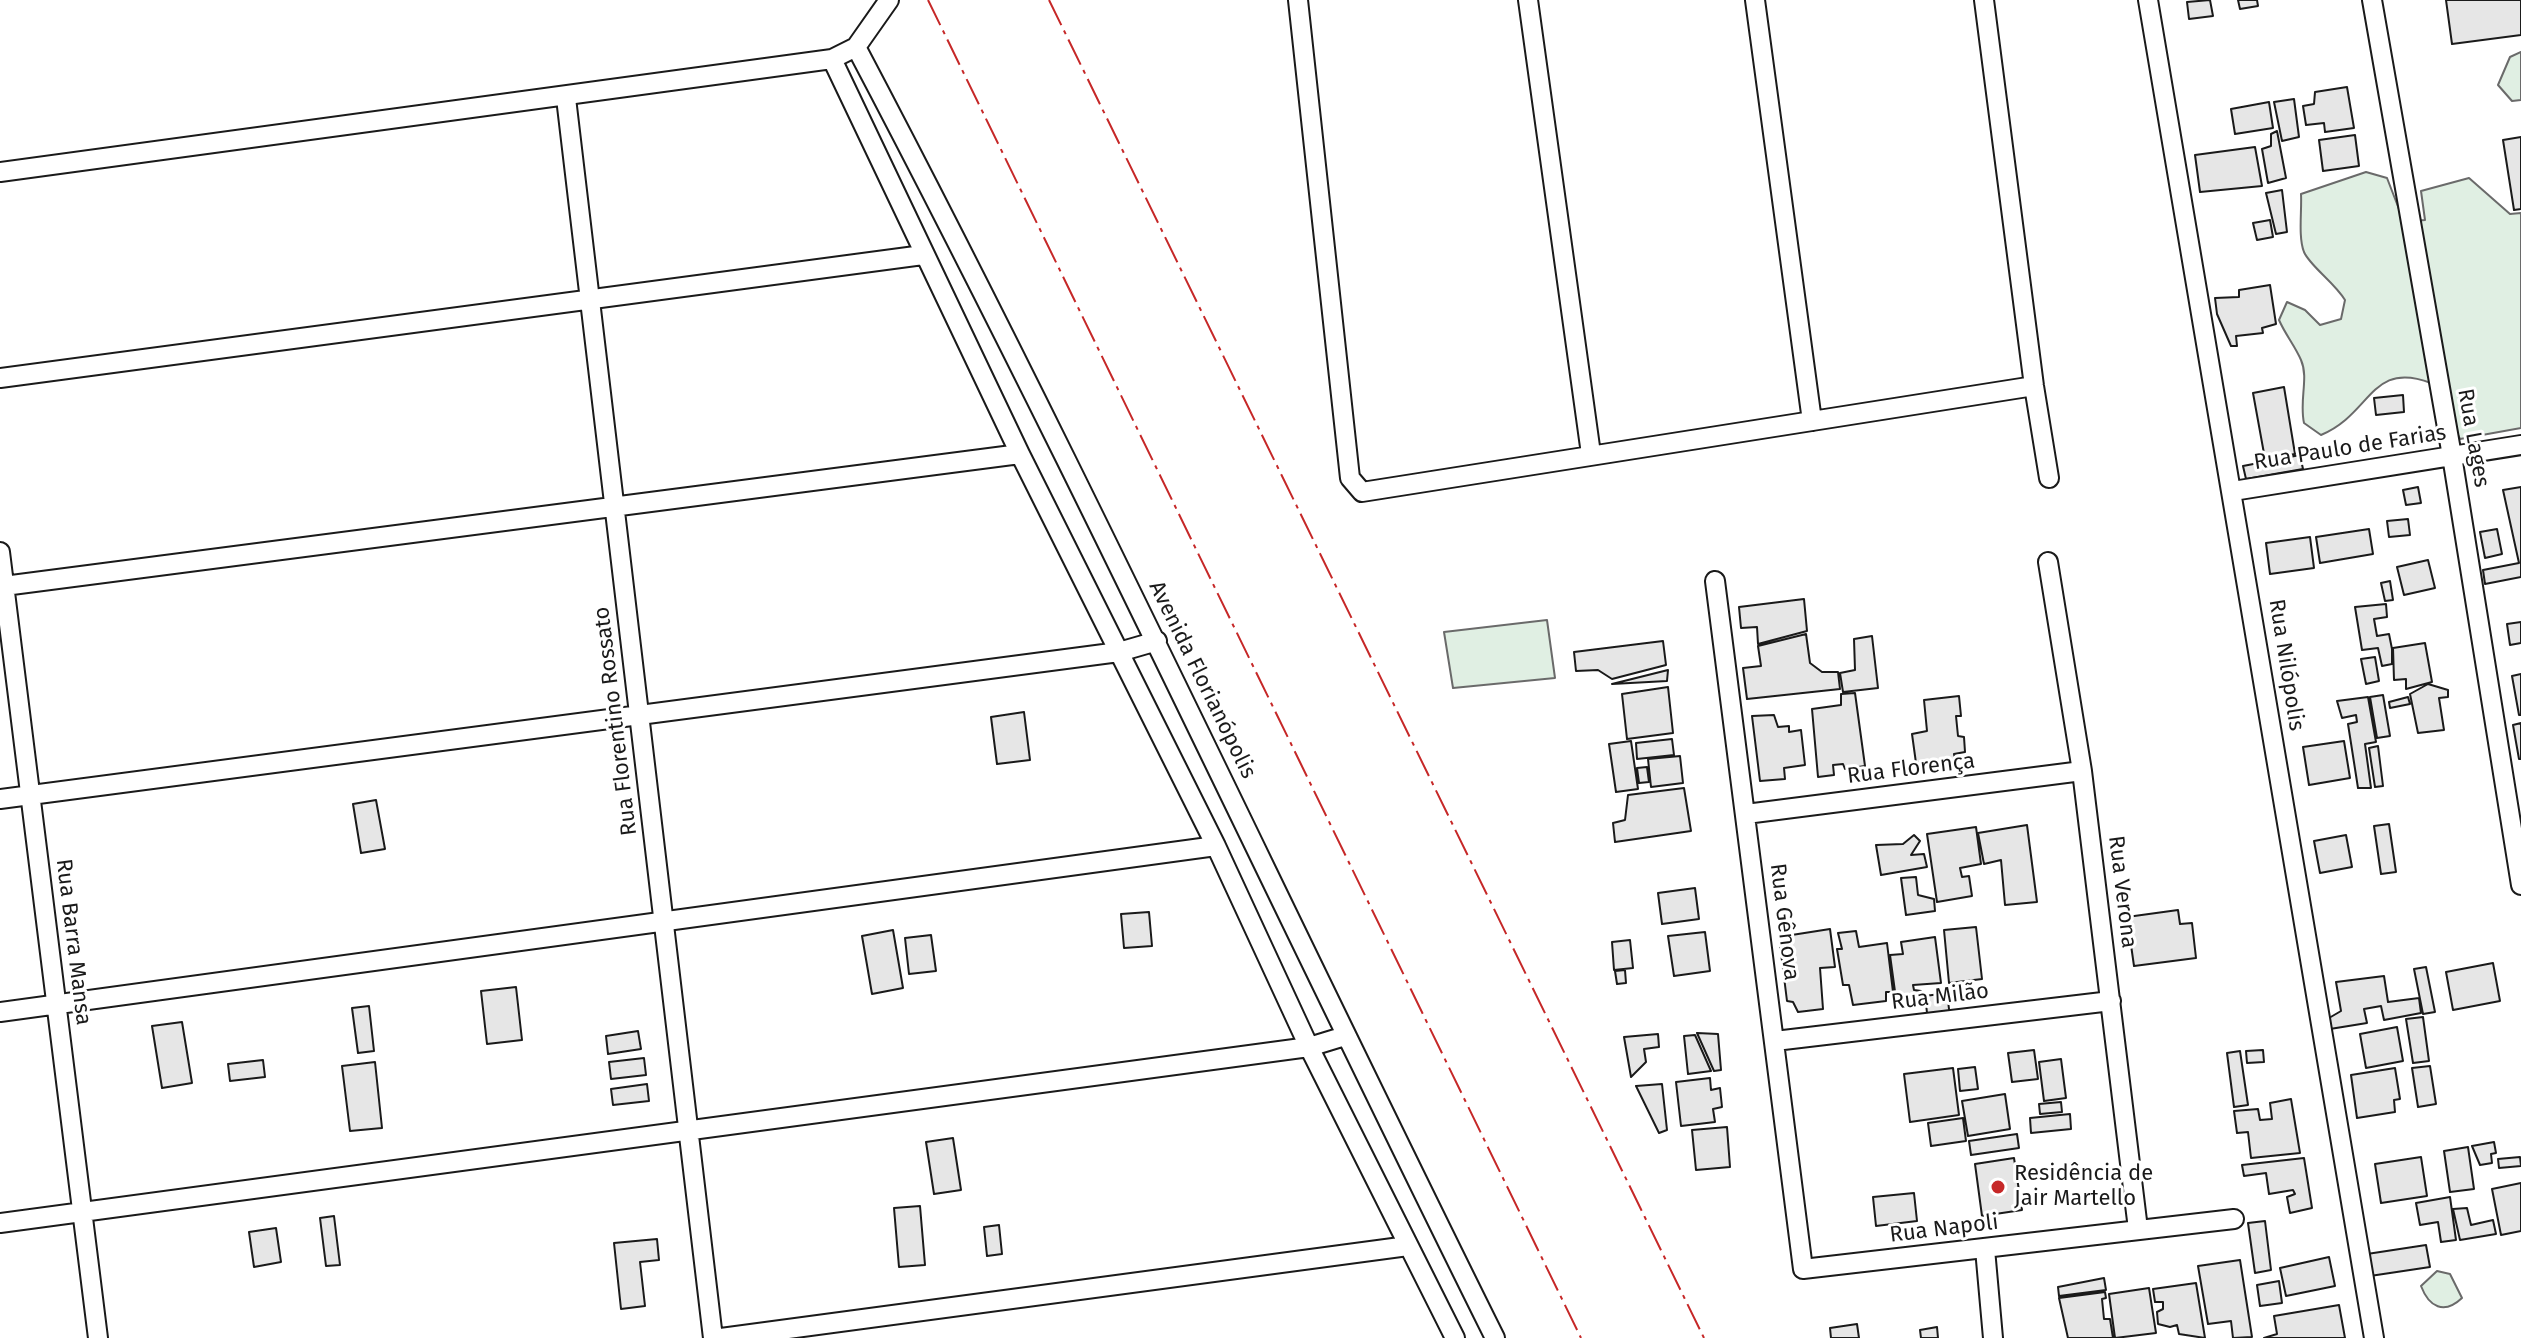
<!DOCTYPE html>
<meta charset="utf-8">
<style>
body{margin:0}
canvas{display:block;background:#fff}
</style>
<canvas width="2521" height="1338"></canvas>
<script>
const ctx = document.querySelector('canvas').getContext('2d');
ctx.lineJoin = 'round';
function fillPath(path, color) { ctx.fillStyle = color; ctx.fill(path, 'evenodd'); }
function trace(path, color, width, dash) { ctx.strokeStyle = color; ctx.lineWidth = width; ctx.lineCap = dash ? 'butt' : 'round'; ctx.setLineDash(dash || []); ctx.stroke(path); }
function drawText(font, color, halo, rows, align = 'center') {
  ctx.font = font + ' "Fira Sans",sans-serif'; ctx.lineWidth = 6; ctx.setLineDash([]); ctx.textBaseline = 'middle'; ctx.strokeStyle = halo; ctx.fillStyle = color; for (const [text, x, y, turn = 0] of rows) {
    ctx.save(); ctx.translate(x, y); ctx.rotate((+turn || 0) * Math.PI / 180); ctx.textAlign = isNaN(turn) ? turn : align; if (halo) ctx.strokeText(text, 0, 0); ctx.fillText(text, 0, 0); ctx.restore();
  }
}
const green = new Path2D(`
 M2521,52v48l-9,1 -14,-16 12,-28z
 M2366,172l21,6 17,44 21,-2 -4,-29 48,-13 41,36 11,-1v215l-61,11 -29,-56c-61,-23 -59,31 -110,52l-17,-12c-5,-23 5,-45 -3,-63 -6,-14 -16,-26 -22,-40l8,-18 18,8 15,15 21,-6 4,-19c-11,-18 -35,-34 -41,-48 -6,-15 -2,-42 -3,-58z
 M1547,620l8,58 -102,10 -9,-56z
 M2437,1271l13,3 12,24c-18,17 -33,9 -41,-12z`);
const building = new Path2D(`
 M2210,0l3,16 -24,3 -2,-17z
 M2238,0h19l1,6 -18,3z
 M2446,0h75v35l-69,9z
 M2347,87l7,41 -29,4 -1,-9 -18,2 -3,-19 11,-2 1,-12z
 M2294,99l5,38 -17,4 -8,-39z
 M2269,102l4,26 -38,6 -4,-25z
 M2277,131l9,47 -18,5 -6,-34 9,-3v-12z
 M2355,135l4,31 -36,5 -4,-31z
 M2521,137v72l-7,1 -11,-70z
 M2255,147l7,39 -62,6 -5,-37z
 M2282,190l5,42 -11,2 -10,-41z
 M2270,220l3,17 -16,3 -4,-17z
 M2270,285l6,39 -14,4 1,5 -27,3 1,10h-6l-14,-32 -2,-16 24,-1v-7z
 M2284,387l11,67 -30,5 -12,-66z
 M2403,395l1,17 -28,3 -2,-17z
 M2300,455l3,14 -57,10 -3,-13z
 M2418,487l3,16 -15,2 -3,-15z
 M2521,487v90l-36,7 -2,-14 36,-7 -16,-73z
 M2408,519l2,16 -21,2 -2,-16z
 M2369,529l4,25 -53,9 -4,-26z
 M2497,529l5,25 -17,4 -5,-26z
 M2310,537l4,31 -44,6 -4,-31z
 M2428,560l7,28 -31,7 -7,-28z
 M2390,581l3,19 -8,1 -4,-18z
 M1804,599l3,32 -49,13 -1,-17 -16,1 -2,-21z
 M2386,604l1,13 -13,2 3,17 12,-2 3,15v15l-10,2 -4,-18 -16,2 -7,-43z
 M2521,622v21l-11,2 -3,-21z
 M1806,634l4,29 12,9h16l2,17 -93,10 -4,-31 18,-2 -3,-20z
 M1872,636l6,52 -35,4 -3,-19 15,-3 -1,-31z
 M1663,641l3,24 -54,14 -14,-9 -22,1 -2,-19z
 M2425,643l7,39 -26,7v-10l-12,1 -1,-32z
 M2375,657l4,24 -13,3 -5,-25z
 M1668,670l-1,11 -55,3z
 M2521,674v41h-2l-7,-39z
 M2428,684l20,6v7l-9,1 5,32 -26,3 -8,-39z
 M1668,687l5,46 -46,6 -5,-45z
 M1855,693l10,73 -20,3 -2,-5 -10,1 1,10 -16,2 -6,-68 29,-4v-11z
 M2383,695l7,41 -13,2 -7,-41z
 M1959,696l2,20h-5l2,20 6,1 1,15 -11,2 1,5 -39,4 -4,-29 15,-3 -3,-31z
 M2368,697l8,45 -11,2 6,44h-13l-10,-64 9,-2 -1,-7 -14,3 -5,-17z
 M2408,697l2,7 -20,4 -1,-6z
 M1024,712l6,48 -33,4 -6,-47z
 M1774,715l4,12 11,-1v6l12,-2 4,35 -21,3 1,11 -25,2 -8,-65z
 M2521,723v36h-2l-6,-34z
 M1672,739l2,16 -37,4 -1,-16z
 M1631,741l7,48 -22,3 -7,-48z
 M2344,741l6,37 -41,7 -6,-38z
 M2378,746l5,40 -8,1 -6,-39z
 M1680,756l3,27 -32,4 -3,-28z
 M1647,767l2,15 -10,1 -2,-15z
 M1684,788l7,43 -76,11 -2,-19 12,-3 3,-25z
 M376,800l9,49 -24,4 -8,-49z
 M2389,824l7,48 -15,2 -7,-48z
 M2027,825l10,77 -32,3 -4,-45 -17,4 -6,-31z
 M1976,827l5,37 -21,4 2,9 7,-1 3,20 -35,6 -10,-68z
 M1914,835l6,6 -9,14 13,-1 3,13 -46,8 -5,-30 27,-1z
 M2346,835l6,32 -32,6 -6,-32z
 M1916,877l2,18 16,4 1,12 -29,4 -5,-37z
 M1695,888l4,31 -37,5 -4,-31z
 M2178,910l2,14 12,-1 4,35 -62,8 -7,-49z
 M1149,912l3,34 -28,2 -3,-34z
 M1976,927l6,52 -33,4 -5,-53z
 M1830,929l5,38 -15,1 3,41 -25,3 -5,-10 -6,-1 -8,-64z
 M893,930l10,58 -31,6 -10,-58z
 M1856,931l3,16 28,-4 6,49h-7v9l-33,4 -4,-20h-6l-6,-36h5l-4,-16z
 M1705,932l5,39 -36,5 -6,-40z
 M931,935l5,36 -27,3 -4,-36z
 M1935,937l6,46 -28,2 1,5 7,1 2,4 -27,4 -6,-44 13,-1 -2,-12z
 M1630,940l3,28 -19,2 -2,-28z
 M2493,963l7,38 -47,9 -7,-38z
 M2426,967l9,45 -12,2 -9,-45z
 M1625,970l1,13 -9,1 -2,-13z
 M2384,976l4,26 31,-4 2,15 -37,7 -3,-14 -17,3 3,14 -37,6 -1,-11 12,-7 -5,-29z
 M516,987l6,53 -35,4 -6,-53z
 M1947,993l3,24 -22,4 -3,-25z
 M369,1006l5,45 -16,2 -6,-45z
 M2423,1017l6,44 -16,2 -7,-44z
 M182,1022l10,61 -30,5 -10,-62z
 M2397,1027l6,34 -37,7 -6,-34z
 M638,1031l3,18 -33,5 -2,-18z
 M1697,1033l21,1 3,36 -7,1z
 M1658,1034l1,13 -15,2 2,13 -15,15 -7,-40z
 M1695,1035l16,36 -23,3 -4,-38z
 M2034,1050l4,29 -26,3 -4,-29z
 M2263,1050l1,12 -17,1 -1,-12z
 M2240,1051l8,54 -14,2 -7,-54z
 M644,1058l2,17 -35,4 -2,-17z
 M2061,1059l5,39 -22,3 -5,-39z
 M263,1060l2,17 -35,4 -2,-17z
 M375,1062l7,66 -32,3 -8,-65z
 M2430,1066l6,38 -18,3 -6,-39z
 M1975,1067l3,22 -18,2 -2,-22z
 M1953,1068l6,47 -49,7 -6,-48z
 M2395,1068l5,31 -6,1 1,12 -38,6 -6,-43z
 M1710,1078l1,12 9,-2 2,19 -9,2 2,13 -34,4 -5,-44z
 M647,1084l2,17 -36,4 -2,-16z
 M1662,1084l5,46 -8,3 -23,-47z
 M2005,1094l5,35 -42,7 -6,-35z
 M2291,1099l9,54 -49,5 -3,-26 -11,1 -3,-22 24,-2 2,11 12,-1 -2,-16z
 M2061,1102l1,10 -22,2 -1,-10z
 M2070,1114l1,15 -40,4 -1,-15z
 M1963,1118l3,23 -35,5 -3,-23z
 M1727,1127l3,40 -34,3 -4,-40z
 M2017,1134l2,14 -48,7 -2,-14z
 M953,1138l8,52 -27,4 -8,-52z
 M2494,1142l2,11 -5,1 1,9 -12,2 -8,-19z
 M2468,1147l6,42 -24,3 -6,-41z
 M2421,1157l6,39 -46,7 -6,-39z
 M2520,1157l1,9 -22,2 -1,-9z
 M2014,1158l8,52 -40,6 -7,-52z
 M2304,1158l8,50 -22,5 -3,-16 8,-3 -2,-4 -24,4 -3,-21 -22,3 -2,-11z
 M2521,1183v48l-20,4 -9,-46z
 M1914,1193l3,28 -41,5 -3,-29z
 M2450,1197l6,43 -15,2 -3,-20 -18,3 -4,-22z
 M920,1206l5,59 -26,2 -5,-59z
 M2467,1208l4,17 22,-5 3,14 -36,6 -7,-31z
 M334,1216l6,49 -14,1 -6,-48z
 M2265,1221l6,49 -16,3 -7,-50z
 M999,1225l3,29 -15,2 -3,-29z
 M276,1228l5,34 -27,5 -5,-35z
 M657,1239l2,21 -19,2 5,44 -24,3 -7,-66z
 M2426,1245l4,22 -60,9 -3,-22z
 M2329,1257l6,29 -49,10 -6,-28z
 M2240,1260l12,77 -19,1 -2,-17 -23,3 -10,-58z
 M2104,1278l2,12 -47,6 -1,-9z
 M2279,1281l3,22 -22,3 -3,-21z
 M2196,1283l9,55 -26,-4 -2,-9 -7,2 -12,-3 -1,-12 6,-3v-7h-8l-2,-13z
 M2149,1288l7,45 -41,5 -6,-44z
 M2105,1292l1,6 -4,1 2,20h6l3,19h-45l-9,-40z
 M2339,1305l6,33h-81l13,-4 -3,-18z
 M1857,1324l2,14h-28l-1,-10z
 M1937,1327l1,11h-17l-1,-8z`);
const street = new Path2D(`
 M1298,0l52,478 12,14 672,-106
 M1528,0l63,454
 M1755,0l57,421
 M1984,0l50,386 15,92
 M2148,0l226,1338
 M2372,0l80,456 69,429
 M856,47c224,425 425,861 639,1291
 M832,59l188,395 196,392 93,201 146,291
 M566,98l147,1240
 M0,172l832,-113 24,-12 33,-47
 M0,378l923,-123
 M2233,491l288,-46
 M0,552l98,786
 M2048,562l34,209 56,458
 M1715,581l88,688 431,-50
 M4,586l1016,-132
 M0,799l1119,-147 38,-11
 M1746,814l336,-43
 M0,1012l1216,-166
 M1775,1041l336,-40
 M0,1223l1309,-176 36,-11
 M1985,1249l8,89
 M721,1338l687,-92`);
const power = new Path2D(`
 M928,0l653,1338
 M1049,0l655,1338`);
const markers = [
 [1998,1187,8,"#c62828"]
];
const streetNames = [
 ["Rua Lages",2473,438,80],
 ["Rua Paulo de Farias",2350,448,-9],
 ["Rua Nilópolis",2286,665,81],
 ["Avenida Florianópolis",1202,680,64],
 ["Rua Florentino Rossato",616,721,-97],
 ["Rua Florença",1911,769,-7],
 ["Rua Verona",2122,892,83],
 ["Rua Gênova",1784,922,83],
 ["Rua Barra Mansa",73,942,83],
 ["Rua Milão",1940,997,-7],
 ["Rua Napoli",1944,1229,-7]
];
const poiNames = [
 ["Residência de",2014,1174],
 ["Jair Martello",2014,1199]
];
fillPath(green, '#e0efe3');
trace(green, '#6a6a6a', 2);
fillPath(building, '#e6e6e6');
trace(building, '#1a1a1a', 2);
trace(street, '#1a1a1a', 22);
trace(street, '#fff', 18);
trace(power, '#c62828', 2, [28, 6, 4, 6]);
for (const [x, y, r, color] of markers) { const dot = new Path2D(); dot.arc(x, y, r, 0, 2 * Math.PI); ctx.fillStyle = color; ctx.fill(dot); trace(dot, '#fff', 3); }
drawText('22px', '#1a1a1a', '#fff', streetNames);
drawText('22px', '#1a1a1a', '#fff', poiNames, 'left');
</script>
